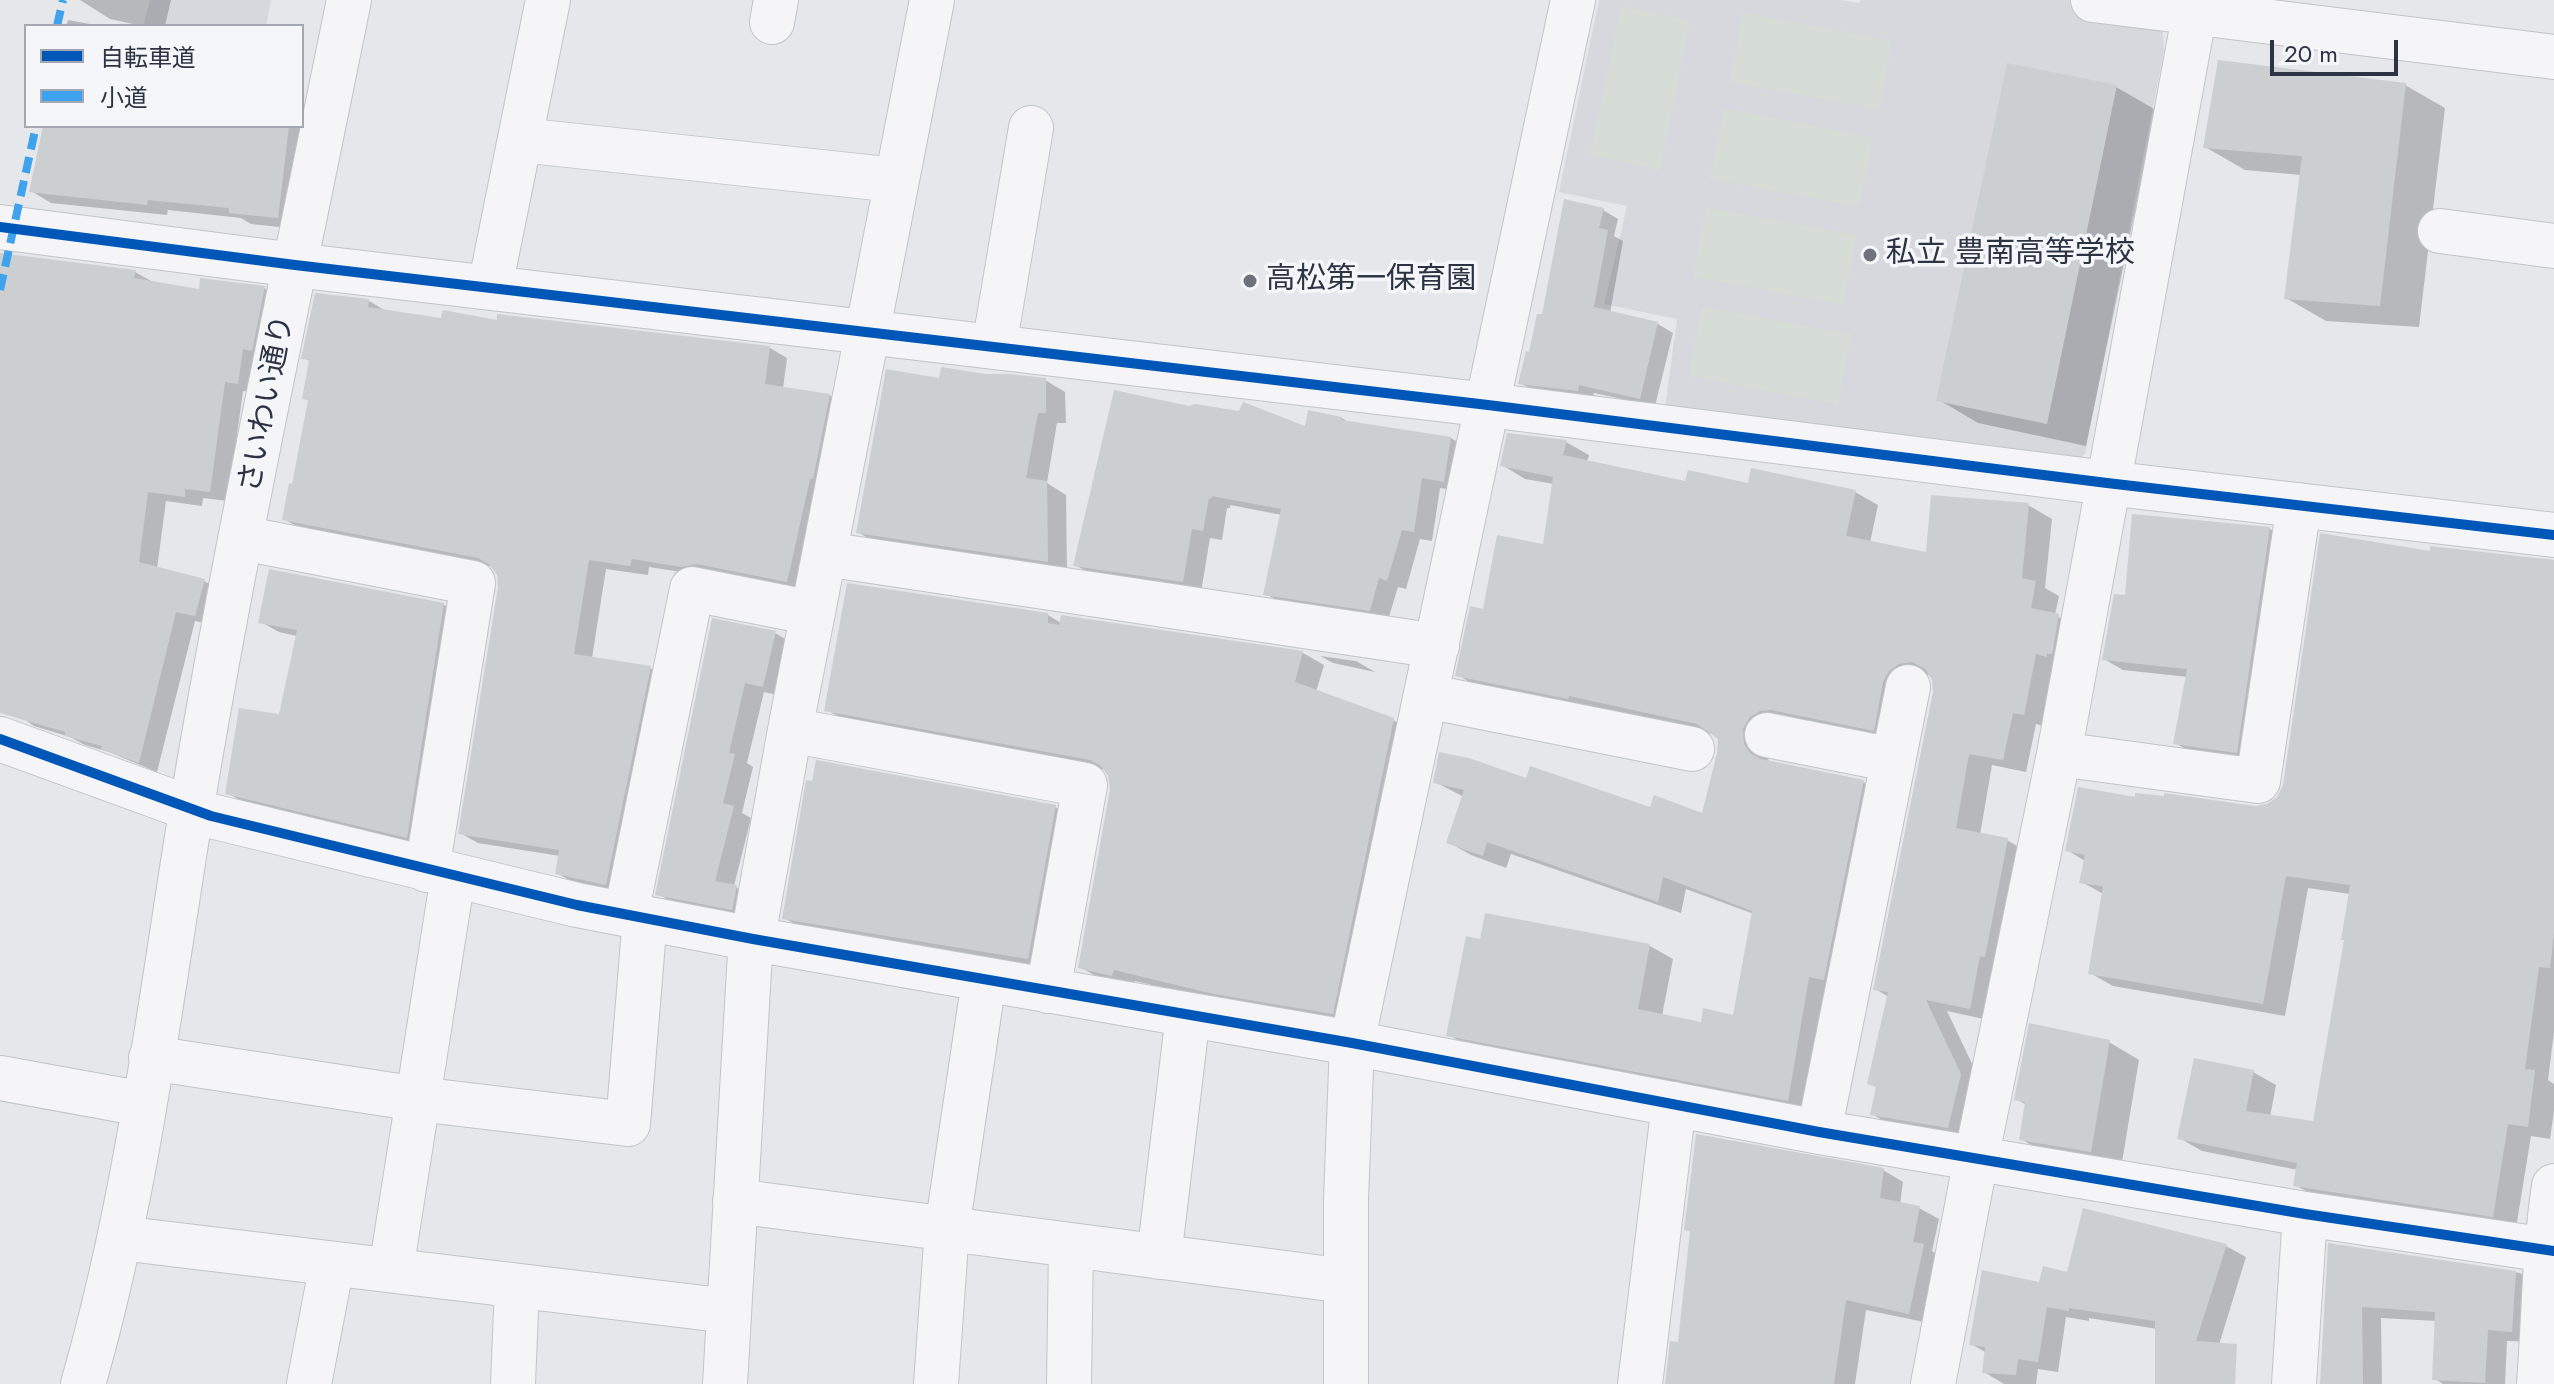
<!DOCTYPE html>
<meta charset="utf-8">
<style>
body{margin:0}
#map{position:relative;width:2554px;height:1384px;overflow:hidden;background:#e5e7ea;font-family:Jost,"Noto Sans JP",sans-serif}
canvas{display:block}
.legend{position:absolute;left:24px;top:24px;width:280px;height:104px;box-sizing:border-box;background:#f4f6f9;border:2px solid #a4a8b0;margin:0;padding:10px 14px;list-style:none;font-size:24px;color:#2c3343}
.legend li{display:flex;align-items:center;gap:16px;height:40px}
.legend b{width:40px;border:2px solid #a4a8b0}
.scale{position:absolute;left:2270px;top:40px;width:128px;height:36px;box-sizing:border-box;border:4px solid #2c3343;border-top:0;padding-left:10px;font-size:24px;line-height:28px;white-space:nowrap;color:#2c3343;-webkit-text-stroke:6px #f4f6f9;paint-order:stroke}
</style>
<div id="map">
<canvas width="2554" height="1384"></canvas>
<ul class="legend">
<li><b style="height:10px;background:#0057b8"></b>自転車道</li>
<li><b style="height:10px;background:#3ea3ec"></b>小道</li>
</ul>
<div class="scale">20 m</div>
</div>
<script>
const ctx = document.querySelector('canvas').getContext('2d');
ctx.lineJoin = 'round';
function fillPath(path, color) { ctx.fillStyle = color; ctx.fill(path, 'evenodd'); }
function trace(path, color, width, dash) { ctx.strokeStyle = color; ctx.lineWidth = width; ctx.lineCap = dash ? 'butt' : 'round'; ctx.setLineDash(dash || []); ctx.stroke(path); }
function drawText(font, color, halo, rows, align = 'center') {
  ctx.font = font + ' Jost,"Noto Sans JP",sans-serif'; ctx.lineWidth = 7; ctx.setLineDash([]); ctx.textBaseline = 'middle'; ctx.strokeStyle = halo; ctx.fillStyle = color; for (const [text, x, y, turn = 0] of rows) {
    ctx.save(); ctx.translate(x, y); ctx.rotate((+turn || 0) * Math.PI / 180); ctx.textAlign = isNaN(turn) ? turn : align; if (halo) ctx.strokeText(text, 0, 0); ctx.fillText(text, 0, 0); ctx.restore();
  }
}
const built = new Path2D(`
 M150,0h121l-5,26h-123z
 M1599,0h242l18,3 2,-3h316l-14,33 1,18 -79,403 -8,7 -412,-53 12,-89 -73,-15 23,-98 -68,-14z`);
const green = new Path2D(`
 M1621,6l69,14 -30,150 -70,-15z
 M1743,12l149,29 -13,69 -149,-28z
 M1724,108l149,29 -14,70 -149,-28z
 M1706,207l150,28 -13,70 -150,-28z
 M1702,306l149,28 -13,71 -149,-29z`);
const shadow = new Path2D(`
 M80,0h91l-6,26h-23l-32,-7z
 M68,20l33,6h-35z
 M2405,85l40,23 -26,219 -93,-6 -40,-23 15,-123 -56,-5 -40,-23z
 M2116,87l40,23 -70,336 -108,-23 -39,-23z
 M302,108l13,7 -17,114 -47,-5 -10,-6 -73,-8 -1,5 -116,-12 -20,-12 14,-65h257z
 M1603,210l15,9 -4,17 9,5 -13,72 48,11 15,9 -18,73 -61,-13 -1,6 -58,-8 -15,-8 23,-66z
 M0,255l135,17 18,10 47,9 64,-3 18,11 -26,94 -13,-2 -15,110 -25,-3 -1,8 -36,-5 -9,68 47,12 18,10 -9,34 -18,-4 -38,151 -48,-20 -24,-7 -15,-8 -36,-11 -34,-24z
 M369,301l17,10 57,10 55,1 1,-6 271,32 17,10 -4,31 46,6 18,10 -43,186 -155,-24 -1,8 -42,-6 -14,89 58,10 18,10 -44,216 -50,-11 -17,-10 3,-17 -82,-13 -18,-10 40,-246 -1,-13 -5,-7 -193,-38 -17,-10 10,-33 16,-85 1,-39 -7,-4z
 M985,376l60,4 20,12 1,31h-9l-10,60 19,12 1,77 -189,-28 -20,-12 83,-152z
 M1342,418l7,5 102,15 18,11 -7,42 -22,-3 -8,53 -12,-2 -14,50 -8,-2 -10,33 -104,-16 -18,-10 16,-79 -52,-10v3h-3l-5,32 -12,-2 -9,54 -108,-17 -18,-10 231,-136z
 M1566,442l23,13 -2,7 100,21 168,9 23,13 -8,38 58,12 100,-50 24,14 -7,69 14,8 -4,19 27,15 -35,97 -11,-3 -10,48 -34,-7 -12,70 27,5 23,14 -37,167 -46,-10 37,78 -13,51 -76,-12 -23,-14 6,-26 -9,-5 20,-86 -14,-8 60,-297 -3,-17h-7l-28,68h-132l4,20 94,19 23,13 -75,318 -339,-65 -23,-13 32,-94 169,5 23,13 -11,57 40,8 33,-7 19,-103 -68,-25 -5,24 -170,-59 -5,14 -35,-13 -23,-13 16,-45 -29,-15 92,-1 124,29 53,5 15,-62 1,-15 -4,-3 -124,-28 -111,-18 -23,-14 27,-64 59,-64 10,-63 -29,-5 -23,-14z
 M2134,516l136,13 19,11 -33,223 -61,-9 -20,-11 13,-66 -65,-7 -19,-11 22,-62z
 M2431,553l123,7v472l-6,48 6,4v27l-4,28 -19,-3 -15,92 -198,-30 -23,-13 3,-15 -96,-19 -23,-13 74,-66 23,13 -6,32 44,6 32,-182 4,-47 -42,-6 -23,128 -172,-30 -23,-13 13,-79 -21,-12 3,-21 -18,-11 70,-51 118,9 14,-2 11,-9z
 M270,571l174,34 18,10 -37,232 -180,-44 -18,-10 53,-76 17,-81 -18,-4 -18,-10z
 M1048,615l13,8 2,-6 240,36 21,12 -8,27 77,28 22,12 -61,293 -117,-20 -102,-24 -1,5 -33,-7 -21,-12 32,-177 -5,-20 -259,-48 -21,-12z
 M713,621l62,12 19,11 -12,52 -18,-4 -17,71 6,4 -11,46 9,5 -17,68 21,12 -4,21 -75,-15 -18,-10z
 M1320,656l36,5 19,11 -42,-9z
 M1055,807l18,10 -27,151 -244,-40 -18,-10z
 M2109,1042l30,18 -18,108 -70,-11 -30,-18 6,-34 -11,-6z
 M1883,1170l20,12 -3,22 19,4 20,11 -7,32 11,6 -14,66 -63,-13 -11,74h-188l13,-40 12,-111 -6,-4z
 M2330,1245l190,28 20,12 -3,57 -30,-1 -2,43h-62l-9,-6 3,-57 -56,-3 1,66h-61z
 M2226,1246l20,11 -28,91 10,36h-71v-55l-68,-11v3l-23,-4 -8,55 -20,-3 -2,15h-32l-20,-12 3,-19 -16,-9 69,-60 28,-10z`);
const building = new Path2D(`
 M2218,60l188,23 -26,223 -96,-7 18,-143 -99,-8z
 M2007,63l110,22 -70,339 -111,-23z
 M43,126h246l-11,92 -49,-5v-5l-81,-8 -1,5 -118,-13z
 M1564,199l40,9 -5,20 9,2 -14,77 64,15 -18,77 -61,-14 -1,6 -60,-7 8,-33 3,1 8,-38h5z
 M0,253l136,17 -2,8 65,11 1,-11 65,8 -13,65 -9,-2 -5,35 -13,-2 -15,110 -25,-3v8l-37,-5 -9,70 66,17 -10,37 -19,-4 -37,151 -38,-14 1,-3 -37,-10v-4l-65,-19z
 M315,293l54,6 -1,8 73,11 2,-8 54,10v-6l273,32 -5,38 65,10 -17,85h-3l-23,103 -90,-18 -16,3 -49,-8 -2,7 -41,-6 -15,94 77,12 -45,219 -51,-11 4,-24 -101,-16 40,-247 -1,-12 -7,-10 -12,-7 -196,-38 7,-37 3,1 16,-84 -6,-1 7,-39 -8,-1z
 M941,367l44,7h24l37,4v35h-8l-12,65 21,3 1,81 -192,-29 30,-164 53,9z
 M1114,390l75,16 6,-2 44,7 4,-9 62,24 3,-16 34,7v3l109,17 -7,45 -22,-4 -8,54 -12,-2 -15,51 -8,-3 -9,33 -107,-16 18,-86 -69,-13 -1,3 -2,-1 -6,33 -11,-2 -9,53 -110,-16z
 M1507,433l60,7 -4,15 122,26 3,-11 60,13 3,-15 105,22 -10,46 80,16 5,-57 98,8 -7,75 14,3 -5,27 28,6 -7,40h-5v3l-11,-3 -12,61 -11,-2 -10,47 -34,-6 -13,74 52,10 -23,119 -5,-1 -10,53 -44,-9 35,74 -13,54 -78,-13 6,-28 -9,-3 21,-92 -15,-2 60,-298 -1,-12 -7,-11 -13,-7 -13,2 -10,7 -6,11 -9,49 -103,-21 -11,1 -11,7 -6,11 1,15 6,9 11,6 103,21 -40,200 -15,-3 -21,124 -342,-65 20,-100 14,3 5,-26 165,31 -12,65 63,13 2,-14 30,7 19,-104 -89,-34 -5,25 -171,-60 -4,14 -37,-13 18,-53 -31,-7 6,-31 30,6 57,20 4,-12 120,41 4,-12 48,18 15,-60 1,-14 -21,-15 -128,-28 -1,3 -113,-23 15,-70 13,3 14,-74 46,9 10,-67 -53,-11z
 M2132,514l138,13 -33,226 -64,-9 14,-75 -85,-9 12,-66 11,1z
 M2320,533l110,18v-5l124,14v373l-4,35 -11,-1 -14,102 10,1 -7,57 -20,-3 -15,93 -200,-31 4,-23 -120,-24 17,-81 60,12 -8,41 67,10 31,-181h-3l9,-55 -64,-9 -23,128 -175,-30 15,-88 -24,-3 6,-28 -20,-4 13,-64 57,10v-4l29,3v-3l91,13 12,-2 10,-7 6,-12z
 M269,569l175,34 -37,235 -182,-44 14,-86 40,6 18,-84 -39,-7z
 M847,583l201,30v10l11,2 2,-10 242,36 -8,31 99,36 -61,296 -119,-20 -100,-24 -2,6 -34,-8 32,-179 -2,-13 -7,-10 -11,-6 -266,-49z
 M712,618l64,13 -13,56 -18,-4 -16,70 6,1 -12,49 11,3 -19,75 22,4 -5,25 -77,-15z
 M816,760l240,45 -28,154 -246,-40 24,-139 6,1z
 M2029,1023l81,17 -19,112 -72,-12 6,-38 -11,-2z
 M1696,1134l188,34 -4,30 40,8 -7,36 11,2 -15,70 -63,-14 -12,84h-169l5,-43 8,1 12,-111 -6,-1z
 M2083,1208l144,36 -31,97 41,3 -2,40h-80v-63l-86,-13v3l-22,-4 -9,55 -20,-3 -2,16 -34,-2 3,-26 -16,-2 13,-75 57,12 4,-16 24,6z
 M2328,1243l188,28 -4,61 -24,-2 -3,53 -53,-3 3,-68 -73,-5 1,77h-43z`);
const minor = new Path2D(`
 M2093,0l461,57
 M772,22l4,-22
 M521,140l375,40
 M0,227l295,38 1193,140 619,78 447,52
 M2440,231l114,15
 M490,287l58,-287
 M994,347l37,-219
 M242,538l231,45 -46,287
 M825,554l612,92
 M1426,696l266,53
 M790,730l295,55 -37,206
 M1767,735l126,25
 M0,739l211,77 366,89 176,34 599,104 467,89 486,82 249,37
 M2059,754l199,27 41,-276
 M626,914l66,-325 121,24
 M151,1058l267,41 210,25 17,-206
 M0,1078l143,26
 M1819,1132l89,-445
 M735,1201l611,80
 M120,1238l609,73
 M1159,1257l29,-242
 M391,1270l62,-394
 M83,1384c59,-204 81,-417 117,-626 44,-254 98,-506 149,-758
 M309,1384l23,-120
 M513,1384l4,-98
 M725,1384l25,-431 40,-223 142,-730
 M936,1384l11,-155 37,-249
 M1069,1384l2,-139
 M1346,1384v-185l6,-156 221,-1043
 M1640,1384l34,-280
 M1933,1384l43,-225 83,-405 138,-754
 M2294,1384l11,-170
 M2539,1384c5,-66 5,-133 15,-198`);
const quiet = new Path2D(`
 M57,26l6,-26
 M0,290l36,-164`);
const cycleway = new Path2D(`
 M0,227l295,38 1193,140 619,78 447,52
 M0,739l211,77 366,89 176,34 599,104 467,89 486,82 249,37`);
const markers = [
 [1870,255,8,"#6d727d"],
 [1250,281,8,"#6d727d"]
];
const poiNames = [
 ["私立 豊南高等学校",1886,255],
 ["高松第一保育園",1266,281]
];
const streetNames = [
 ["さいわい通り",268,404,-79]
];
fillPath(built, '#d6d8de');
fillPath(green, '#d6ddd6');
fillPath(shadow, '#0003');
fillPath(building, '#cccfd2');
trace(minor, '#c2c4c7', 46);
trace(minor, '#f5f5f7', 44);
trace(quiet, '#3ea3ec', 8, [16, 8]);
trace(cycleway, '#0057b8', 10);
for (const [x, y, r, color] of markers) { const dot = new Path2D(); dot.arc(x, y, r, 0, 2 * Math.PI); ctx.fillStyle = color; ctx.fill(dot); trace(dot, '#f4f6f9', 3); }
drawText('30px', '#2c3343', '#f4f6f9', poiNames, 'left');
drawText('30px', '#2c3343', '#f4f6f9', streetNames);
</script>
